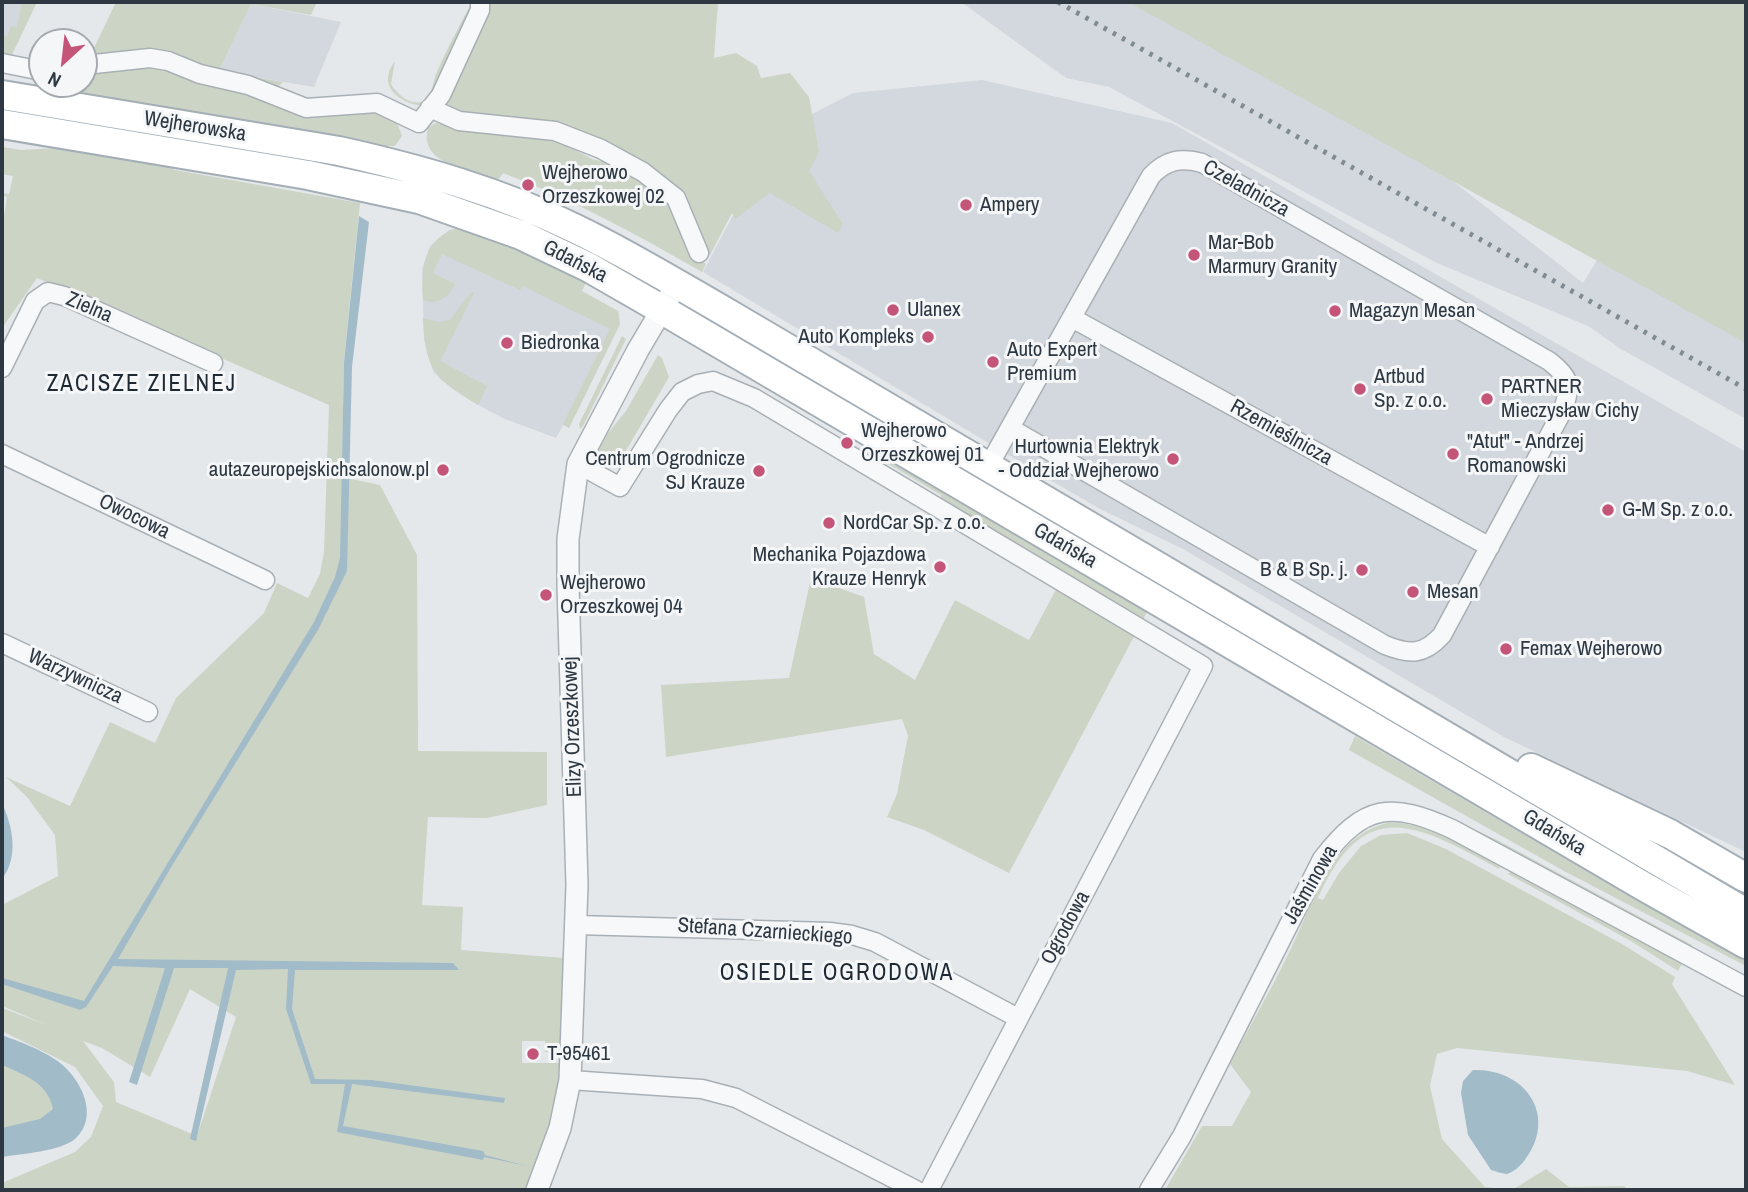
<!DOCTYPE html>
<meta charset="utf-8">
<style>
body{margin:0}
#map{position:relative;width:1748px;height:1192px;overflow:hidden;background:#e4e8eb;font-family:"Archivo Narrow",sans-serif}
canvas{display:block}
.frame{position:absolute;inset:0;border:4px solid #2d3842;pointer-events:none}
.north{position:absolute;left:28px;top:28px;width:70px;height:70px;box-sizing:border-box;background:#f4f6f8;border:2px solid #a4aaaf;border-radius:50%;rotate:207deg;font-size:19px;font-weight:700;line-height:28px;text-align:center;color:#2d3842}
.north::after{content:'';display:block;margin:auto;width:24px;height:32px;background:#c55479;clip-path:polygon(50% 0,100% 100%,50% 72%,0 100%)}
</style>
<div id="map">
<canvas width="1748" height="1192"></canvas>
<div class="frame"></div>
<div class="north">N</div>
</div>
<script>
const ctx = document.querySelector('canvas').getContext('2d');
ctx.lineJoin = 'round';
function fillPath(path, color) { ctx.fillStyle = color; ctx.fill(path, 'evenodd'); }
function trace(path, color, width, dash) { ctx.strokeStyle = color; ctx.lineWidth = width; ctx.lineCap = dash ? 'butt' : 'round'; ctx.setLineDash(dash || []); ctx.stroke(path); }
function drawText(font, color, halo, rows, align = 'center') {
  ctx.font = font + ' "Archivo Narrow",sans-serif'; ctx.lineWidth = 6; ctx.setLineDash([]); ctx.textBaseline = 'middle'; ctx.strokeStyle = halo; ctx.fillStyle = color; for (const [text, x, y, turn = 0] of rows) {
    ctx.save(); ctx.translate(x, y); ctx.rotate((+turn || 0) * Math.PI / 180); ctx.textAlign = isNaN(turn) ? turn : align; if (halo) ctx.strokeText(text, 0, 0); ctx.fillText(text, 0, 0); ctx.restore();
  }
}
const built = new Path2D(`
 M2,2h35l-18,37 -17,20z
 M961,2h175l309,173 138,108 27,-44 136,85v95l-125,-70 -33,-23 -151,-63 -328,-176 -43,-9z
 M251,4l90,18 -27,65 -95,-16z
 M982,80l190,43 574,329v400l-242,-115 -321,-188 -83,-40 -48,-28 -349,-209 74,-140 76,-39z
 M459,228l159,83 2,13 -51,104 -6,-3 -7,13 -51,-19 -27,-14 -37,-25 -8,-9 -9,-32 -2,-70 8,-23 19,-16z`);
const green = new Path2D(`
 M22,2h15l-27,57 -8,2v-25l5,1 4,-11 6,1z
 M116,2h201l-6,13 -60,-11 -32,67 64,11 -7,7 -94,-26h-98v-16l9,3z
 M472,2h5l-27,65 -27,39c-24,-3 -47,-20 -28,-45l-4,23c6,11 24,26 36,14 6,-7 6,-18 10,-26 10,-24 23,-47 35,-70z
 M485,2h233l-4,56 22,-5 21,13 4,12 29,-5 19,24 10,55 -10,19 34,53 -5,9 -68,-40 -35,26 -3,-6 -22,42 -12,-11 -12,-43 -103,-68 -125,-17 -11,-9v-14z
 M1128,2h618v341z
 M154,61l127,40 92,7 23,12 6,16 -7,10h-16l-46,-11 -254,-42 -8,-9h13v-13z
 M435,123l114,13 43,23 29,7 43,27 30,61 12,10 -4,8c-65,-37 -129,-73 -199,-99l-5,7c-26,-9 -80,-15 -70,-52z
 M2,147l19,3 37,-2 104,16 13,6 185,33 -16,157 -2,117 38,8 37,70 1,196 129,1v53l-60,13 -59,-1 -6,88 41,2 -2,43 104,8 -3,95 -17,-1v-11h-23v22h38l-5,49 -28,78h-525v-7l73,-31 16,-15 12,-31 -28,-39 -73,-36v-23l45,17 -45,-19v-101l56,-29 -3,-41 -28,-38 -21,-20 64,29 40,-84 45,21 21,-45 88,-85 13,-30 31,15 12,-24 4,-22 5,-147 -292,-127 -35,50v-99l5,-32 -5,-1v-3l7,1 4,-18 -11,-2zM190,989l46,28 -39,119 -81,-34 -2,-20 -31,-41 19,7 48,29z
 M459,228h11l118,51 -6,12 36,20 2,13 -51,104 -6,-4 47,-95 -87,-43 -3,4 -78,-36 -9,19 22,11c-6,13 -18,22 -32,16 -2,-31 0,-63 36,-72z
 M471,292l3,1 -34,68 47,25 -9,19c-43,-26 -53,-35 -55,-87l15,4 12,-2z
 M622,336l4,3 -43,87 -3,3 -1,-5z
 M658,355l4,3 7,19 -49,84 -5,4h-12l-6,-13 11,-19 18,-22z
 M870,453l49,24 228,135 -138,261 -85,-43 -37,-13 10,-23 11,-58 -6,-17 -236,38 -5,-72 128,-7 22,-100 53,19 10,57 41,26 40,-80 74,40 29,-54 -117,-87v-4z
 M1355,736l274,160 117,65v5l-182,-95 -215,-121z
 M1456,821l41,19 195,105 -2,4z
 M1387,823c33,-4 86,25 113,44l-1,2c-80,-43 -134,-77 -181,29l5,2 16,-27 22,-27 20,-11 26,-2 39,16 176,95 53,33 -3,7 63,101 -48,-14 -230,-23 -20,6 -7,32 12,53 43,48 27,3 34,-21 23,18 55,-1 4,4h-463l37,-64h30l19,-34 -21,-28c19,-37 40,-72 58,-109 24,-47 40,-117 99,-132z
 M1510,872l172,92 -4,7 -47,-30 -123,-67z
 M2,1062l61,28 -3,34 -58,26z`);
const water = new Path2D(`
 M359,216l10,6 -17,145 -5,204 -29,59 -145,234 -55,95 335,4 6,7h-164l-3,39 23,70 57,1 133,18 -1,5 -152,-19 -9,42 140,25 2,4 42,11 -43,-9 -1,3 -146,-28 8,-48h-34l-25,-75 2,-40 -52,1 -40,171 -6,-2 38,-171h-54l-37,117 -8,-3 36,-114 -52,-2 -27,41 -6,3 -78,-26v-6l82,23 230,-379 21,-45 5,-19 4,-196z
 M2,803c11,24 17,54 0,76z
 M2,1035c18,7 38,14 54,25 24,16 45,56 19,79 -14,12 -54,15 -73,18v-29l38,-9 13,-10c-5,-26 -28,-34 -51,-44z
 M1473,1070c53,-2 86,47 51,91 -4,5 -10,11 -17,13 -4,0 -12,-3 -16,-4l-23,-35 -7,-42 2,-12z`);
const minor = new Path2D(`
 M2,63l40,8
 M84,68l10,-4 56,-6 18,3 32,13 48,11 58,23 71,-5 42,20 22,-28 39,-85v-8
 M430,108l29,13 96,10 46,18 42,23 33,26 23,55
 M1072,318l418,229
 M2,368l33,-67 13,-9 16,4 149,67
 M2,454l263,126
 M578,464l42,23 48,-77 14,-18 16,-8 15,-3 41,17 449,268 -274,524
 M988,467l163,-291c15,-16 30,-19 51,-13l347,198c22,17 22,24 14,49l-121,225c-18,20 -32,20 -57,10l-375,-217
 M2,643l146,69
 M576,925l254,7 22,3 23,7 143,76
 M570,1080l132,9 34,9 180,92
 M1149,1190l33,-54 140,-277c42,-55 69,-58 130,-30l294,158`);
const tertiary = new Path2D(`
 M537,1190l23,-62 10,-48 7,-195 -9,-300v-46l10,-75 60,-114 39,-66`);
const primary = new Path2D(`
 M2,95l337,56c81,18 162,41 237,78 54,26 106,58 158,88l1012,596
 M2,124l306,51 111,24 102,36 67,32 73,42 982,577 103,58
 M1531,768l139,66 76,44`);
const rail = new Path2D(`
 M1058,2l688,387`);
const markers = [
 [528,185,7,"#c55479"],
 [966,205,7,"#c55479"],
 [1194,255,7,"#c55479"],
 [893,310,7,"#c55479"],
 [1335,311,7,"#c55479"],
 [928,337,7,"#c55479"],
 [507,343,7,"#c55479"],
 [993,362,7,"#c55479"],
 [1360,389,7,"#c55479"],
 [1487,399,7,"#c55479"],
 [847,443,7,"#c55479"],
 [1453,454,7,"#c55479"],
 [1173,459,7,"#c55479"],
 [443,470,7,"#c55479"],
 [759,471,7,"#c55479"],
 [1608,510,7,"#c55479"],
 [829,523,7,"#c55479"],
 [940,567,7,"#c55479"],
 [1362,570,7,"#c55479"],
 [1413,592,7,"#c55479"],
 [546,595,7,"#c55479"],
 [1506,649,7,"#c55479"],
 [533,1054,7,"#c55479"]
];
const streetNames = [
 ["Wejherowska",195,127,9],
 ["Czeladnicza",1246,189,29],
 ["Gdańska",575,262,27],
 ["Zielna",89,308,23],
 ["Rzemieślnicza",1281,433,29],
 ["Owocowa",134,517,26],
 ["Gdańska",1065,546,30],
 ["Warzywnicza",75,677,25],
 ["Elizy Orzeszkowej",573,727,-92],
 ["Gdańska",1554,833,31],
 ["Jaśminowa",1311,885,-60],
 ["Ogrodowa",1066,928,-62],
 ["Stefana Czarnieckiego",765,932,4]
];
const poiNames = [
 ["Wejherowo",542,173],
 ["Orzeszkowej 02",542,197],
 ["Ampery",980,205],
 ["Mar-Bob",1208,243],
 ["Marmury Granity",1208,267],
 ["Ulanex",907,310],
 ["Magazyn Mesan",1349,311],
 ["Auto Kompleks",914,337,"right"],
 ["Biedronka",521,343],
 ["Auto Expert",1007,350],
 ["Premium",1007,374],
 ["Artbud",1374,377],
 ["Sp. z o.o.",1374,401],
 ["PARTNER",1501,387],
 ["Mieczysław Cichy",1501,411],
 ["Wejherowo",861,431],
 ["Orzeszkowej 01",861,455],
 ["\"Atut\" - Andrzej",1467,442],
 ["Romanowski",1467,466],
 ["Hurtownia Elektryk",1159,447,"right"],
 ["- Oddział Wejherowo",1159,471,"right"],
 ["Centrum Ogrodnicze",745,459,"right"],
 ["SJ Krauze",745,483,"right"],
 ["autazeuropejskichsalonow.pl",429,470,"right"],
 ["G-M Sp. z o.o.",1622,510],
 ["NordCar Sp. z o.o.",843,523],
 ["Mechanika Pojazdowa",926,555,"right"],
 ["Krauze Henryk",926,579,"right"],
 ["B & B Sp. j.",1348,570,"right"],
 ["Wejherowo",560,583],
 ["Orzeszkowej 04",560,607],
 ["Mesan",1427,592],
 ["Femax Wejherowo",1520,649],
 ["T-95461",547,1054]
];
const neighbourhoodNames = [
 ["ZACISZE ZIELNEJ",142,385],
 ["OSIEDLE OGRODOWA",837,974]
];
fillPath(built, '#d2d8dd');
fillPath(green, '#ccd4c6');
fillPath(water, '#a2bbc8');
trace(minor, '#a9b0b5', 21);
trace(tertiary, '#a9b0b5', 24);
trace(primary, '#a4aeb6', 32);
trace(minor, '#f7f8f9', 18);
trace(tertiary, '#f7f8f9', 21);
trace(primary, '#fff', 28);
trace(rail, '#7f8a93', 5, [3.5, 7]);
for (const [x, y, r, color] of markers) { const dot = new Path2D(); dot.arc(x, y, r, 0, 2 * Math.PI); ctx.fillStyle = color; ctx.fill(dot); trace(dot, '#f4f6f8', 2.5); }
drawText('21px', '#2d3842', '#f4f6f8', streetNames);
drawText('21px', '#2d3842', '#f4f6f8', poiNames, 'left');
ctx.letterSpacing = '2px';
drawText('23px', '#1f2933', '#f4f6f8', neighbourhoodNames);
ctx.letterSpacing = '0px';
</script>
